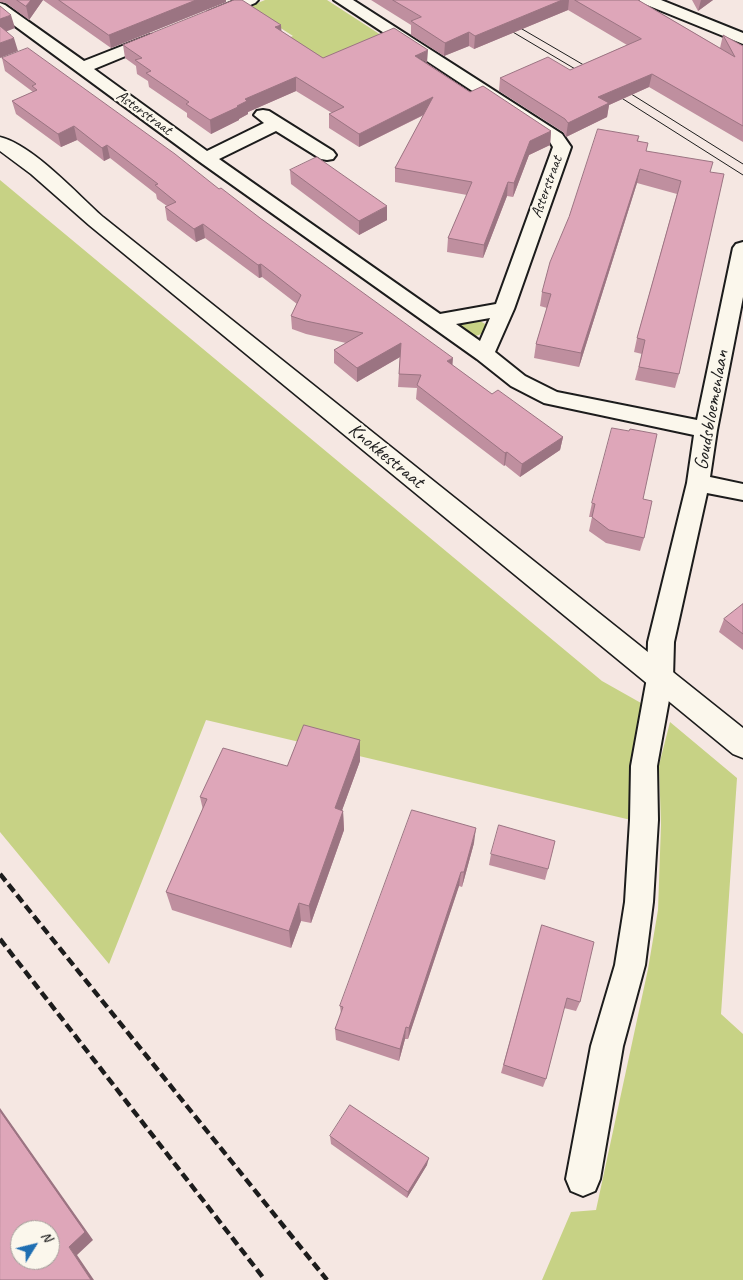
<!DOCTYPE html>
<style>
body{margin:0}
#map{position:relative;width:743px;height:1280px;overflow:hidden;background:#f5e7e2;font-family:Caveat,sans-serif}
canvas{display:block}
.north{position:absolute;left:10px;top:1220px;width:50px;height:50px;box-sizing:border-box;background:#fbf7ec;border:1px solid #a29f99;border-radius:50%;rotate:54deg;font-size:14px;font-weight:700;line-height:20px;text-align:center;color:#1c1c1c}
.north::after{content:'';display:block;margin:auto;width:18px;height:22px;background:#1f6fb2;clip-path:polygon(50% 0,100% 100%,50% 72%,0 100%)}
</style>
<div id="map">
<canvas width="743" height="1280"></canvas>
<div class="north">N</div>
</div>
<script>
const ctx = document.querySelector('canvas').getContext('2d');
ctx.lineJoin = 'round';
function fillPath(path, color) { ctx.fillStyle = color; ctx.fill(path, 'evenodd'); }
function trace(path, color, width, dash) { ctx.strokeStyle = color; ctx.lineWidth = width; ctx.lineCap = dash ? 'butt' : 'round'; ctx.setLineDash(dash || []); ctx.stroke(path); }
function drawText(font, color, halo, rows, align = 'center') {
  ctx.font = font + ' Caveat,sans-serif'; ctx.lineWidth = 4.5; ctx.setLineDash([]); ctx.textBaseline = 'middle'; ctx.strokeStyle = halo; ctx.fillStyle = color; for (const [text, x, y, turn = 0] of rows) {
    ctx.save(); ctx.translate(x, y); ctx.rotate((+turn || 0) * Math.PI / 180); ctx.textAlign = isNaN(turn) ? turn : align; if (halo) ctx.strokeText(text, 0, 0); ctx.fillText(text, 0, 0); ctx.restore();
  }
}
const green = new Path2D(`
 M265,0h62l57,37 -71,28 -34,-23 14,-6 -45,-29z
 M0,180l602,501 39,22 -9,64 -1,53 -425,-100 -97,244 -109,-132z
 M480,321l7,4 -3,7c-12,9 -19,1 -28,-8z
 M670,722l67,56 -16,236 22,20v246h-201l29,-68 25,-2 52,-241 10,-59 3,-85 -2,-60z`);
const street = new Path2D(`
 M237,0h21l-3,3 -35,15h-12l-2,-3 2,-3z
 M334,0h19l209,134 9,13 -57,162 -19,43 30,24 32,16 140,28 36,-172 3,-4 7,-2v55l-26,133 -7,47 33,7v16l-36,-7 -33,149 -1,36 -16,88 1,54 -5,82 -8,63 -22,81 -23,133 -5,12 -12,5 -12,-5 -5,-12 25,-133 24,-81 10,-63 5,-82 1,-54 16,-88 1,-36 39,-159 7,-48 -150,-32 -33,-17 -34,-27 -277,-197 -200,-147v-12l5,2 79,56 66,-26h12l2,3 -2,3 -68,28 113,82 57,-28 -10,-8 3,-4 6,-1 6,1 64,40 3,4 -3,4 -6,1 -6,-1 -45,-28 -57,28 221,155 56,-10 57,-157 -3,-5zM490,318l-10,23 -24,-17z
 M639,0h22l82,33v11l-101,-41z`);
const secondary = new Path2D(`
 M0,137c33,8 77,57 103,80l640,511v30l-10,-4 -644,-529 -58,-51 -31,-23z`);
const tram = new Path2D(`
 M510,22l84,49
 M501,25l86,51
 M620,87l123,77
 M612,92l131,83`);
const rail = new Path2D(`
 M0,874l327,406
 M0,939l265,341`);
const wall = new Path2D(`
 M0,0h226v2l-115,46 -68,-48 -14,20 -23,-17 -6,-1z
 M371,0h267l82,48 3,-13 20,11v96l-94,-55 -40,18 -2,12 -41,20 -3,-5 -64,-41 1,-13 70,-8 57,-25 -59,-35 -94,39 -5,-3 -25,10 -33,-21v-10z
 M692,0h21l-15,11z
 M281,25v6l42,27 104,5 43,29 81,39 -1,14 -21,10 -16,42 -6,-1 -24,62 -36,-6 1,-14 19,-43 -72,-13v-14l29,-53 -65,32 -30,-19v-14l3,-1 -36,-22 -48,21v2l-9,5v1l-28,14 -24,-17v-4l-38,-26 -1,-6 -11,-7 -1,-8 -11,-8 -2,-13z
 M2,58l217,131 41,29 192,147 40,29 71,43 -3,13 -40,27 -15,-12 -1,1 -88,-67 1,-11 -19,-1 2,-30 -43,25 -23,-19v-13l12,-7 -40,-9 -14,-5 -1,-13 6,-12 -35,-27 -3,1 -54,-40 -9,4 -29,-22 -2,-13 2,-1 -10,-7 -1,-5 -46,-36 -6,3 -27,-21 -16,7 -45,-33 -4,-13 21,-9 -28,-21z
 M639,136l-1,5 9,11 63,20 -31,202 -4,14 -40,-8 7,-26 -8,-2 3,-14 40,-144 -40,-11 -58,184 -45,-9 2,-14 11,-36 -7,-2 2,-14z
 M290,170l97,50 -28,15 -68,-51z
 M643,499l1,39 -4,13 -34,-8 -17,-12 3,-14h-3l3,-14z
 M743,604v46l-24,-18 5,-13z
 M360,740v21l-18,49 1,1 1,19 -33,93 -10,-2 -10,27 -119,-38 -6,-18 37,-82 -3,-13z
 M474,843l-12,44 -3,-1 -51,153h-3l-6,22 -63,-21 -1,-11 6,-15 -1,-8z
 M491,854l57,15 -3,11 -56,-15z
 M542,925l38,77 -4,9 -12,-3 -18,71 -3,8 -42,-14z
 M330,1136l97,29 -20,33 -76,-54z`);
const shadedWall = new Path2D(`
 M31,0h12l-14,20 -3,-14z
 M196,0h30v2l-115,46 -2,-13z
 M562,0h7l-1,10 -94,39 1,-13z
 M701,0h12l-15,11z
 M11,15l4,13 -15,6v-15z
 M281,25l1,13 -7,-11z
 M469,32v14l-25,10 1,-13z
 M14,38l4,13 -18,7v-15z
 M428,50l-1,13 -12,-7z
 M652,74l-3,13 -40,18 -2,12 -41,20 2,-14 30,-26z
 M296,77v14l-48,21v2l-9,5v1l-28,14 -1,-14 27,-14 8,-7z
 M433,97v13l-74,37v-13z
 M74,126l3,14 -16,7 -3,-13z
 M551,131l-1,14 -21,10 -16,42 1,-14 16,-42z
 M107,145l3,13 -6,3 -2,-13z
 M640,169l-3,14 -58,184 2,-14z
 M508,182l-1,14 -24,62 1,-13z
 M387,206v14l-28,15v-14z
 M203,224l2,14 -9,4 -2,-13z
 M261,264l1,13 -3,1 -1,-13z
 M401,343l-1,14 -43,25v-14z
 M453,358l-1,13 -5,-10z
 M563,437l-3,13 -40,27 2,-13z
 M507,452l-2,13 -1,1 1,-13z
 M360,740v21l-24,66 -1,-19z
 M343,811l1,19 -33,93 -2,-17z
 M476,828l-2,15 -12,44 2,-15z
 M461,872l-2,14 -51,153 1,-11z
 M299,903l2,18 -10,27 -2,-17z
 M406,1027l-1,12 -6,22 1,-12z
 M0,1108l93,132 -16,15 17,25h-3l-22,-33 -69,-136z
 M429,1158l-2,7 -20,33 1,-6z`);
const building = new Path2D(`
 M17,0h14l-5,6z
 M59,0h137l-87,35z
 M234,0h8l39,25 -6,2 48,31 71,-30 34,22 -13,6 55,36 13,-6 68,45 -21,10 -16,42 -6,-1 -24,63 -36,-7 24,-56 -77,-14 38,-71 -74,37 -30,-20 15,-7 -48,-30 -51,22 2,2 -10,5 1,1 -28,13 -24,-16 3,-2 -43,-29 5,-2 -16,-11 7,-2 -19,-13z
 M393,0h169l-87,36 -6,-4 -24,11 -34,-22 10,-4z
 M575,0h63l97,57 -12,-22 20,11v80l-91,-52 -54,23 11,6 -41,20 -3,-4 -65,-41 48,-21 22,13 71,-31z
 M0,6l11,9 -11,4z
 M0,26l14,12 -14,5z
 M28,48l147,106 44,35 2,-1 39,30 193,140 -6,3 45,33 6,-4 65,47 -41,27 -15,-12 -2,1 -88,-68 4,-10 -22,-1 2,-31 -44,25 -23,-18 29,-17 -57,-12 -15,-5 10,-21 -40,-31 -3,1 -55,-41 -9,5 -29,-22 11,-5 -21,-17 3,-1 -51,-39 -5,3 -28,-22 -16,8 -46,-33 25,-11 -5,-4 4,-2 -34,-26z
 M598,129l41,7 -2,5 11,2 -2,8 67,11 -3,10 14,2 -45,200 -40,-7 6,-27 -8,-2 44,-157 -41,-12 -59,184 -45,-9 15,-50 -9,-2 8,-30 19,-45z
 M317,157l70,49 -28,15 -69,-51z
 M612,428l17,3 1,-2 27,5 -14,65 9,2 -8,37 -35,-8 -17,-13 3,-13 -3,-1z
 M743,604v30l-19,-15z
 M304,725l56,15 -25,68 8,3 -34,95 -10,-3 -10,28 -123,-39 41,-93 -7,-2 23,-49 64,18z
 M412,810l64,18 -12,44h-3l-52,156 -3,-1 -6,22 -65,-20 8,-22 -3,-1z
 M499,825l56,16 -7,28 -57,-15z
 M542,925l52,17 -14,60 -13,-4 -21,81 -42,-14z
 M350,1105l79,53 -21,34 -78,-56z
 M0,1111l85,121 -16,15 22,33h-91zM20,1230h30v30h-30z`);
const farStreetnames = [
 ["Asterstraat",144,113,36],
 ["Asterstraat",547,187,-70]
];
const streetNames = [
 ["Goudsbloemenlaan",712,410,-80],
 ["Knokkestraat",386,456,39]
];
fillPath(green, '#c7d285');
trace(street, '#1c1c1c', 4);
trace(secondary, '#1c1c1c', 3);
fillPath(street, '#fbf7ec');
fillPath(secondary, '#fbf7ec');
trace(tram, '#1c1c1c', 1);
trace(rail, '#1c1c1c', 4.5, [9, 4.5]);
fillPath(wall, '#bf8f9f');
fillPath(shadedWall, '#9b7482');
fillPath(building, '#dea6b9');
trace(building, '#9b7482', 1);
drawText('16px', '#1c1c1c', '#fbf7ec', farStreetnames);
drawText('20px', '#1c1c1c', '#fbf7ec', streetNames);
</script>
